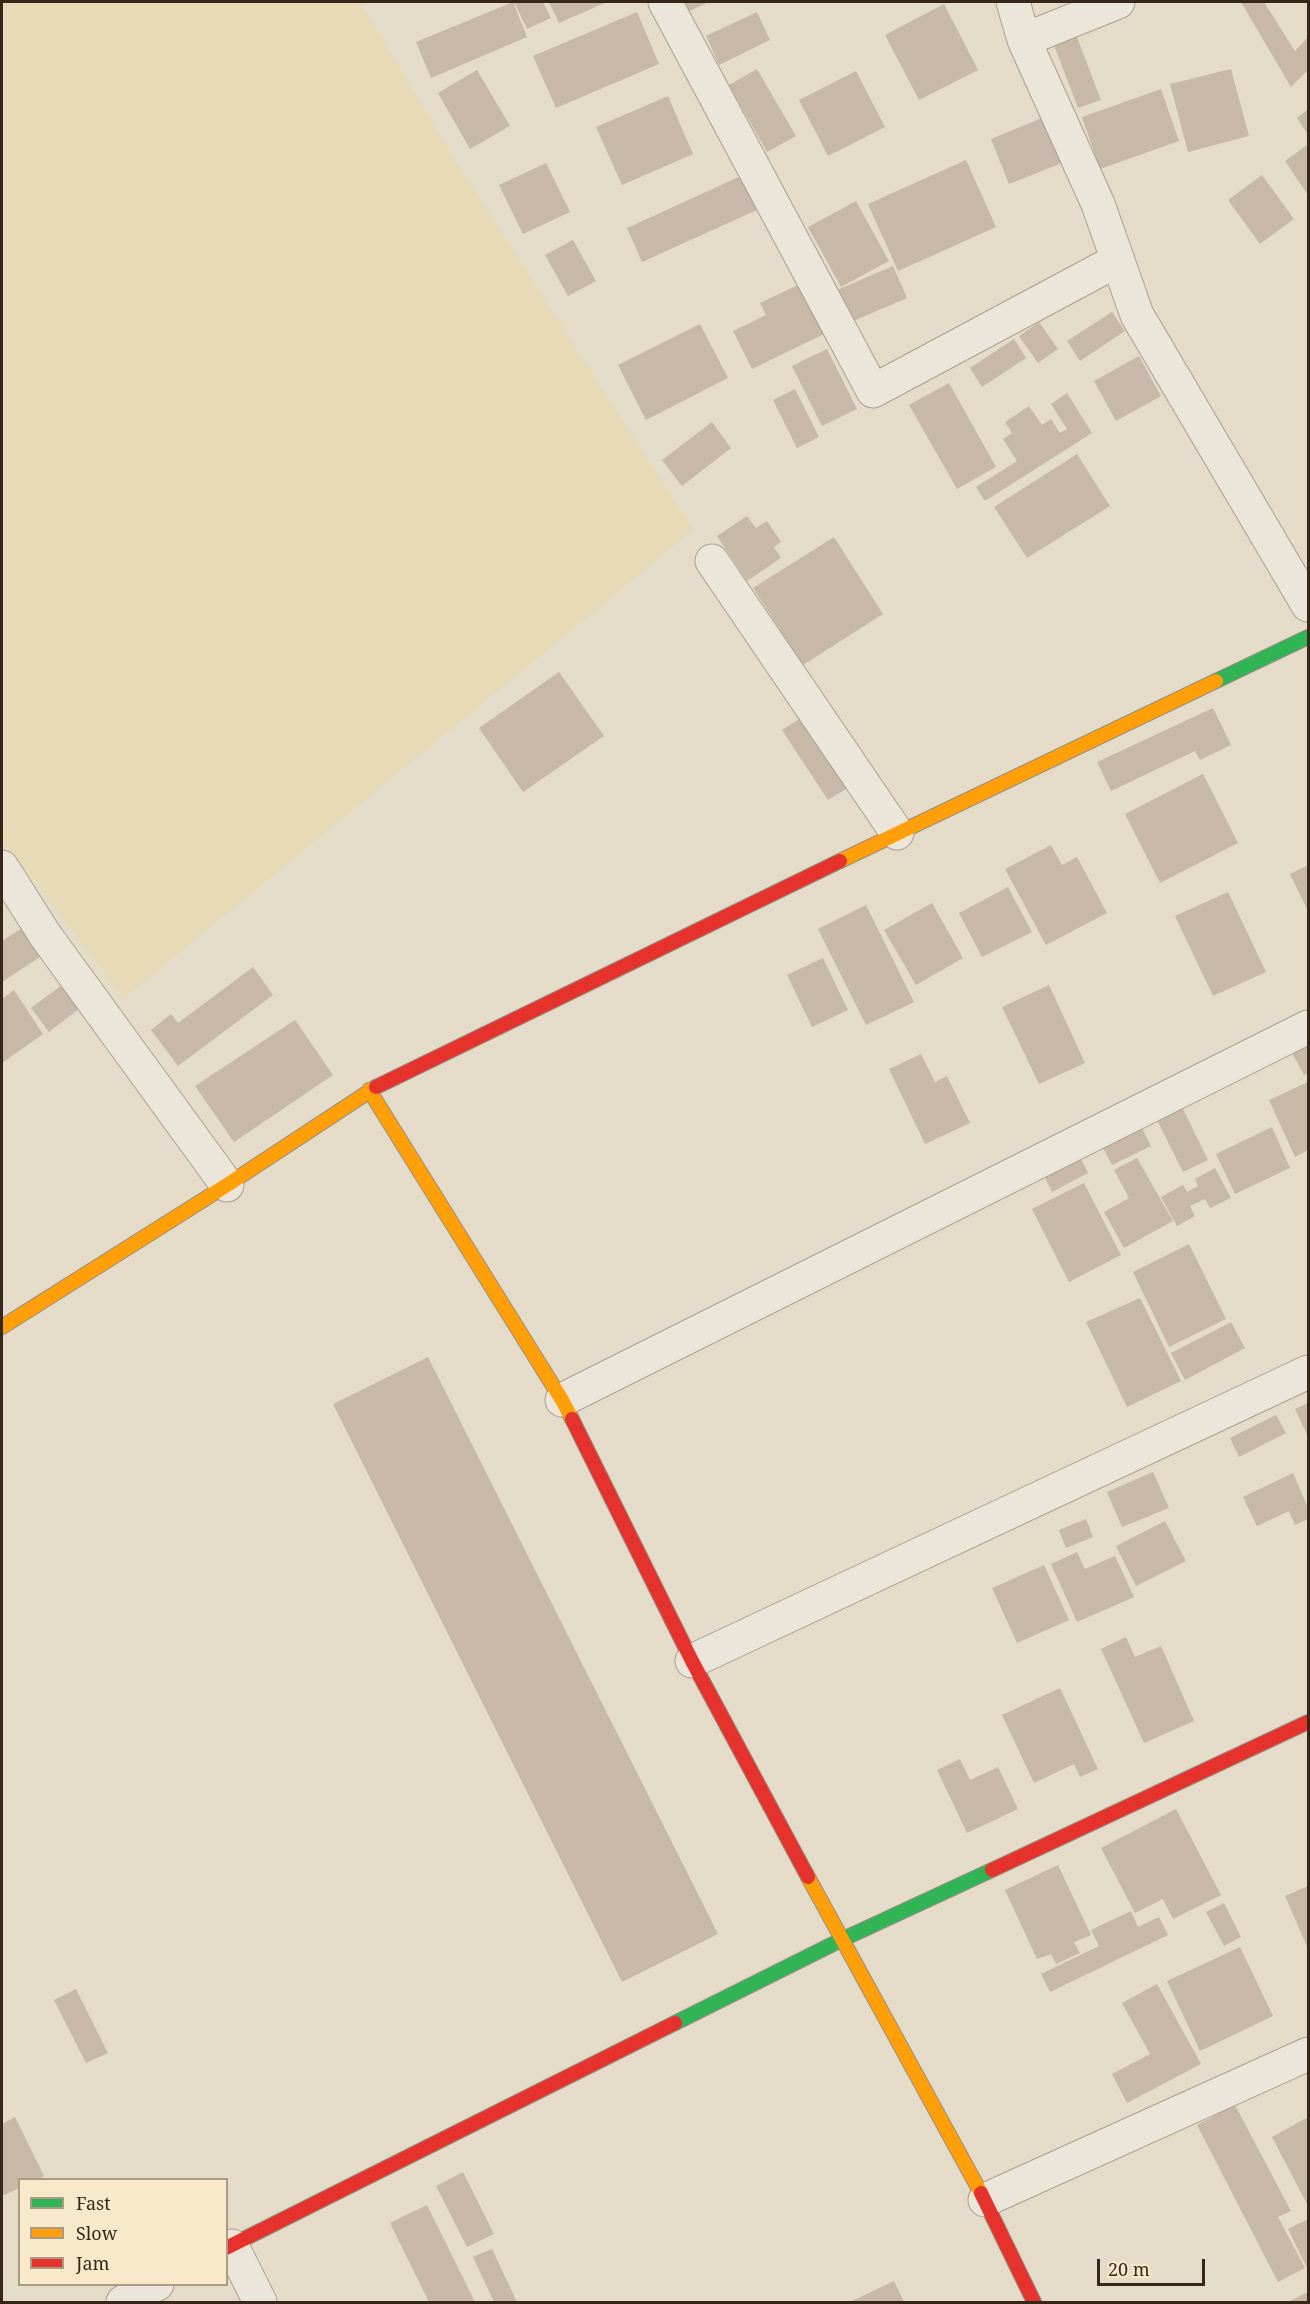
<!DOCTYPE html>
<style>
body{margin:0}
#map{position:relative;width:1310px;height:2304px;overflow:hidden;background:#e4dbc8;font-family:"Noto Serif",serif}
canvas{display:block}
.frame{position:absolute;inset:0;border:3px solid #37271a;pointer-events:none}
.legend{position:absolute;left:18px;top:2178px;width:210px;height:108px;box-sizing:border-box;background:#f8e9cb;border:2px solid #ab9b84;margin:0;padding:8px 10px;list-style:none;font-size:18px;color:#37271a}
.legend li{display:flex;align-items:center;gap:12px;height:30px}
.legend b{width:30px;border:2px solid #ab9b84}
.scale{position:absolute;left:1097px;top:2259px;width:108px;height:27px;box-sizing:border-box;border:3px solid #37271a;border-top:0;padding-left:8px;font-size:18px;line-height:21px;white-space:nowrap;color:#37271a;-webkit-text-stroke:4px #f8e9cb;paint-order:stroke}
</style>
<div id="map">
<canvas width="1310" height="2304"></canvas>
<div class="frame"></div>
<ul class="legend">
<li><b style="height:8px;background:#30b455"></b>Fast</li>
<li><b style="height:8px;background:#ff9f0a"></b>Slow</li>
<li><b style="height:8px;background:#e5322d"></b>Jam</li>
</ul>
<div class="scale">20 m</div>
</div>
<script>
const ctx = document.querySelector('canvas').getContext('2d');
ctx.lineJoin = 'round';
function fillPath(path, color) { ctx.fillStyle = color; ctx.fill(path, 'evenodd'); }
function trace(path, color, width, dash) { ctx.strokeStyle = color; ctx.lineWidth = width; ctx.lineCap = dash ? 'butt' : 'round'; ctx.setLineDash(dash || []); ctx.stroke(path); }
const farmland = new Path2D(`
 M2,2h358l93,155 240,373 -569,468 -122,-159z`);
const building = new Path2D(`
 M513,2l14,35 -96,41 -15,-36z
 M514,2h29l8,16 -24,11z
 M549,2h58l-48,21z
 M685,2h24l-20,9z
 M1241,2h23l31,49 13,-14v33l-17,17z
 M944,4l34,66 -59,30 -34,-65z
 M637,12l22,52 -103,44 -23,-52z
 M757,12l13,28 -51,25 -13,-29z
 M1075,32l26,68 -23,8 -26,-68z
 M757,69l39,67 -29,16 -38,-67z
 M1231,69l18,67 -61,16 -18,-68z
 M477,70l33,56 -40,23 -32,-56z
 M856,71l29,56 -57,29 -29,-56z
 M1161,89l18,52 -79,28 -18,-52z
 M668,96l25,58 -71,31 -26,-58z
 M1308,109v26l-11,-17z
 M1044,117l18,46 -53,21 -18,-45z
 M1308,144v51l-23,-34z
 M966,160l30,67 -98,44 -30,-67z
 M546,163l24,49 -47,22 -24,-49z
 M743,175l16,34 -117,53 -15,-34z
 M1262,175l32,44 -34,25 -32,-44z
 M856,201l33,60 -48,26 -33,-60z
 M573,240l23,41 -28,15 -23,-41z
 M893,266l14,32 -56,24 -14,-32z
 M800,284l24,50 -72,35 -19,-38 33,-16 -6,-12z
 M1112,312l13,19 -45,30 -13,-20z
 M1039,322l19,27 -20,14 -19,-27z
 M700,324l28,54 -82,42 -28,-55z
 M1014,339l12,19 -44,29 -12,-19z
 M827,349l30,60 -35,17 -30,-60z
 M1139,356l22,40 -45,25 -22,-40z
 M949,383l47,84 -39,22 -48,-84z
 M795,389l24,48 -22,11 -24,-48z
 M1067,393l25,40 -107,68 -9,-14 41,-26 -14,-22 9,-6 -7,-11 24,-16 13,19 9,-6 9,14 7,-4 -16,-25z
 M712,422l19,26 -49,38 -20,-26z
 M1077,454l33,52 -83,52 -33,-51z
 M747,516l9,12 11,-7 14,21 -7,5 7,11 -34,23 -30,-45z
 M834,537l49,77 -80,51 -50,-77z
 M559,672l45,64 -81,56 -44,-64z
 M1213,708l18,37 -31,15 -5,-9 -84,40 -14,-29z
 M801,718l45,71 -18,11 -46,-70z
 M1203,774l35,69 -78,40 -35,-69z
 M1051,845l11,20 15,-8 30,56 -61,32 -41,-76z
 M1308,865v46l-18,-37z
 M1008,887l24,45 -50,25 -23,-44z
 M1228,892l38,80 -53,24 -38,-80z
 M932,903l31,55 -47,27 -32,-55z
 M866,905l48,97 -48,23 -48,-96z
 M27,925l19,28 -44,29v-41z
 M823,958l25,52 -36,17 -25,-52z
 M253,967l20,28 -95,71 -27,-36 20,-16 7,9z
 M66,982l18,23 -35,27 -18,-24z
 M1049,985l36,78 -46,21 -37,-77z
 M14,990l29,44 -41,29v-64z
 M295,1020l38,55 -99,67 -39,-56z
 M1308,1044v29l-4,2 -12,-22z
 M921,1054l14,28 12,-6 23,47 -45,21 -36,-75z
 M1308,1082v68l-13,7 -26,-57z
 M1180,1103l28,57 -25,12 -28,-56z
 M1138,1120l13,26 -39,19 -13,-25z
 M1272,1127l18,41 -55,26 -19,-40z
 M1076,1149l12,24 -36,19 -12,-25z
 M1137,1158l36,63 -49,27 -20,-36 25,-14 -15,-28z
 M1215,1168l16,30 -21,10 -5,-9 -15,7 5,10 -18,10 -16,-29 22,-12 4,7 11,-6 -3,-7z
 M1084,1183l37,72 -52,27 -37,-73z
 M1189,1244l37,75 -57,28 -36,-75z
 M1140,1298l41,83 -54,26 -41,-85z
 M1231,1322l14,26 -60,32 -14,-27z
 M428,1357l290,577 -96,48 -289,-578z
 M1308,1403v34l-13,-28z
 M1276,1415l10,18 -47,24 -9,-19z
 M1153,1472l16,36 -47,19 -15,-35z
 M1293,1473l15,35v11l-13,6 -6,-14 -32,15 -14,-29z
 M1086,1519l7,18 -27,11 -7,-18z
 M1165,1521l21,40 -50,25 -20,-40z
 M1077,1552l8,17 30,-13 19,41 -57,25 -26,-58z
 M1044,1565l25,55 -52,23 -25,-55z
 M1126,1637l9,20 26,-11 33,75 -50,22 -43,-94z
 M1060,1688l38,81 -18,8 -6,-13 -40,19 -32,-68z
 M960,1759l10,21 28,-13 20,42 -51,24 -30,-63z
 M1176,1809l45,86 -48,24 -10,-20 -28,14 -34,-65z
 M1058,1865l33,70 -17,7 6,11 -24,11 -5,-10 -14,5 -32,-69z
 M1308,1886v63l-23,-53z
 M1224,1903l17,34 -17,9 -18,-34z
 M1131,1911l7,16 21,-10 9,18 -118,57 -9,-18 58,-28 -8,-16z
 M1240,1947l33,69 -73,35 -33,-70z
 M1157,1984l44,80 -74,39 -15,-29 38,-20 -28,-51z
 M76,1989l32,64 -22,10 -32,-63z
 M1235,2105l56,106 -13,6 27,51 -27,14 -81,-157z
 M15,2117l29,59 -7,4h-17v8l-18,8v-72z
 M1308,2117v89l-36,-69z
 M463,2172l31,62 -27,13 -31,-61z
 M427,2205l48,97h-46l-39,-79z
 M1308,2219v51l-20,-41z
 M492,2249l25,53h-23l-21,-45z
 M894,2281l10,21h-54z
 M1308,2292v10h-20z`);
const street = new Path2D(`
 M665,2l208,389 245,-131
 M1013,2l11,38 74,164 39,111 171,290
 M1024,40l94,-38
 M712,561l185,272
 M2,867l43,68 182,250
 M562,1400l746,-373
 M692,1661l616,-289
 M985,2200l323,-146
 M232,2246l28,56
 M123,2302l34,-18`);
const fast = new Path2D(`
 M1216,681l92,-44
 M675,2023l166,-83 151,-70`);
const slow = new Path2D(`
 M840,861l376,-180
 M369,1090l193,310 10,19
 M2,1327l225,-142 149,-98
 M808,1877l173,316`);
const jam = new Path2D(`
 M376,1087l464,-226
 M572,1419l120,242 116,216
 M992,1870l316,-148
 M981,2193l53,109
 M226,2248l449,-225`);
fillPath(farmland, '#e6dbb6');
fillPath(building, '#c8b8a8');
trace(street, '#a99f92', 35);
trace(fast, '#988f82', 16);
trace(slow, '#988f82', 16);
trace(jam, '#988f82', 16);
trace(street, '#ece5da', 33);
trace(fast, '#30b455', 14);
trace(slow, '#ff9f0a', 14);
trace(jam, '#e5322d', 14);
</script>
